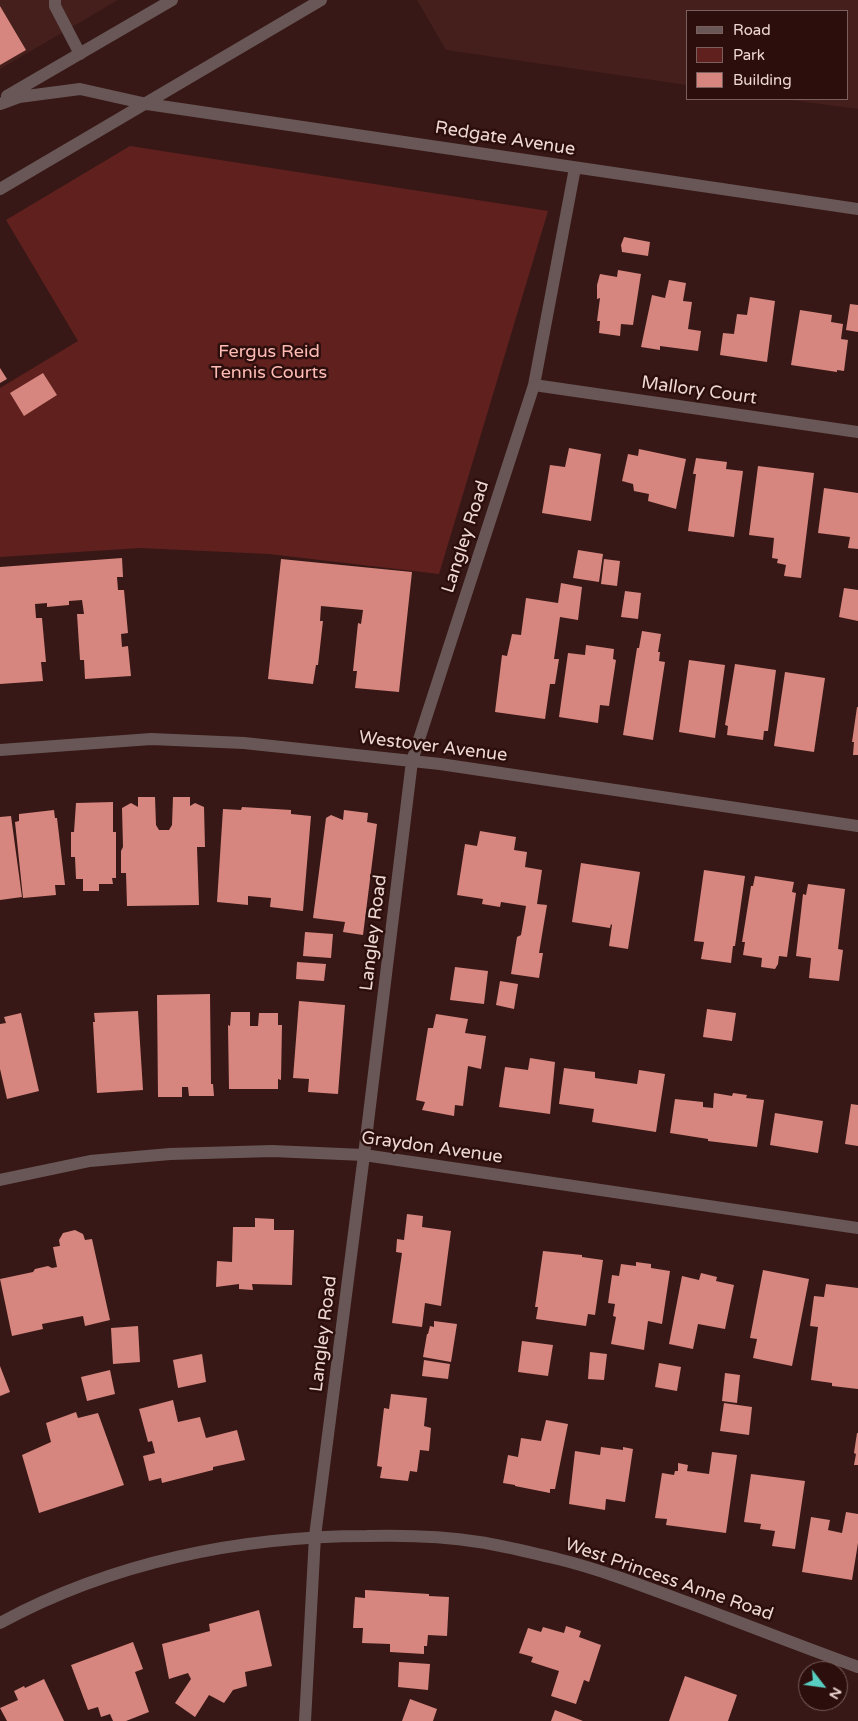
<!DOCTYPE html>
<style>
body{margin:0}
#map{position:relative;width:858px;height:1721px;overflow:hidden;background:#371816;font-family:"Varela Round",sans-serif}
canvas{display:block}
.legend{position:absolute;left:686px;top:10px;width:162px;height:90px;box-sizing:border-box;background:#2c0f0d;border:1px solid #7a5f5d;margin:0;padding:6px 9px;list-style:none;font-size:15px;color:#eed8d5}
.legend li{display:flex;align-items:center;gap:10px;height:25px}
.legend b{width:25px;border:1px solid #7a5f5d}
.north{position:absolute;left:798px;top:1661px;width:50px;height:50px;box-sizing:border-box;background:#2c0f0d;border:1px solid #7a5f5d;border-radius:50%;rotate:120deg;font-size:14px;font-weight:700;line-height:20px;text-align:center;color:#eed8d5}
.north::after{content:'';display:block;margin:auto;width:18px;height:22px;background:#57cec1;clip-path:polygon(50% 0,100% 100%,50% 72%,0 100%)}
</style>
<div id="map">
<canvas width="858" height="1721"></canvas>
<ul class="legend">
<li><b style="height:6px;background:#685756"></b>Road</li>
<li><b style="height:14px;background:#60211e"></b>Park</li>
<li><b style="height:14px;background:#d6867e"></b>Building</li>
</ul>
<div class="north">N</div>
</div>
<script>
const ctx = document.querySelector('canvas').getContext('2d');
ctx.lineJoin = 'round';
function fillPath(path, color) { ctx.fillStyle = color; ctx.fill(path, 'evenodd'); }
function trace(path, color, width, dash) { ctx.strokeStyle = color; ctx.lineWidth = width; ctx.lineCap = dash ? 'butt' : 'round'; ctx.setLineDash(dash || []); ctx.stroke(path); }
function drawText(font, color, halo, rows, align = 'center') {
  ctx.font = font + ' "Varela Round",sans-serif'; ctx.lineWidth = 5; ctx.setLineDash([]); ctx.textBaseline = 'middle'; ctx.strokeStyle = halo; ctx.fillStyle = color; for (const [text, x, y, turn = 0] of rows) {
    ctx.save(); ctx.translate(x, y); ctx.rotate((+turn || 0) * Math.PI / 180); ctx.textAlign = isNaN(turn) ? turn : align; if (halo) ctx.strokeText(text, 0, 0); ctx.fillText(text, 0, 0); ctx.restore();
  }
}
const built = new Path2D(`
 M0,0h118l-118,69z
 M417,0h441v109l-74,-10h63v-88h-160v74l-241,-35z`);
const green = new Path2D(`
 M130,146l418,65 -109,363 -170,-20 -129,-6 -140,9v-169l78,-47 -72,-121z`);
const building = new Path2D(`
 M0,6l26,44 -26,15z
 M624,237l26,5 -2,14 -26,-4 -1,-7z
 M618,270l23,4 -8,51 -12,-1 -1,12 -21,-3 1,-12h-3l3,-23 -3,1v-14l3,-11 17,3z
 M669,280l17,3 -3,18 9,1 -4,27 13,2 -3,20 -38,-5v4l-19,-3 11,-52 13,3z
 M750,297l25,4 -8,61 -47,-7 3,-22 11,1 3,-20 10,1z
 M850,304l8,1v27l-12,-2z
 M800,310l32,5 -1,7 12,2 -2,15 7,1 -4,31 -7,-1v2l-46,-7z
 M0,368l7,11 -7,4z
 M43,373l14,22 -33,21 -14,-23z
 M569,448l32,6 -10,67 -49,-8 8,-48 15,2z
 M639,449l47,10 -10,50 -28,-8 1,-7 -15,-3 -1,-7 -11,-3 6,-27 10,2z
 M696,458l31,4 -1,7 17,2 -9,66 -46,-6 8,-57h-3z
 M758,466l56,7 -13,105 -17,-2 2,-11 -9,-2 1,-4 -6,-1 2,-20 -25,-3z
 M824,488l34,5v56l-10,-1 2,-11 -32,-4z
 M578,550l25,4 -4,28 -26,-4z
 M122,558l1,19h-6l1,13h6l4,43 -7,1 1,13 6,-1 3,30 -46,3 -1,-19h-4l-3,-46h7l-2,-14 -13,1v4l-22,2v-4l-12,1 1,14h6l4,44h-5l2,19 -43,3v-117z
 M281,559l131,13 -13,120 -44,-4 2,-17h-4l5,-48 3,1 2,-14 -42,-4 -1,15h3l-5,44h-2l-3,19 -45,-5z
 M604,559l16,2 -3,25 -16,-2z
 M561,583l21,4 -4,33 -18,-3 -6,42h5l-4,25h-5l-5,35 -50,-7 7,-57 5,1 5,-22 9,1 5,-37 32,5z
 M844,588l14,2v31l-19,-4z
 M625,591l16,2 -3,26 -17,-2z
 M642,631l19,3 -3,18h2l-1,9 6,1 -12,78 -30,-5 14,-87h2z
 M586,645l28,4 -1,10 3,1 -7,46 -9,-1 -2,18 -39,-6 9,-64 17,2z
 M689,660l36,5 -10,73 -36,-6z
 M735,664l41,6 -8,61h-4l-1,9 -36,-5 1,-9 -3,-1z
 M785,672l40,6 -11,74 -40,-6z
 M857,707h1v48h-5l1,-13h-2z
 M138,797h17l1,28 3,5h10l3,-5 1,-28h17v9l5,-3 9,4 1,40h-8l2,58 -72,1 -1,-33h-5v-22l2,-4 -1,-39 9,-5 7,4z
 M113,802v30h3v46h-4l1,6h-14v7h-16v-12h-7l-1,-22h-4v-25h3l2,-29z
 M242,807l49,3v4l20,2 -8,95 -33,-4 1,-9 -23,-2v9l-31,-3 6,-93 18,1z
 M54,810l1,8h2l8,67h-10l1,10 -33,3 -8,-76 4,-1v-7z
 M344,810l24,3 -1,9 10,2 -14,111 -20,-3 2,-10 -32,-4 13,-100 5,-3 12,5z
 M11,816l11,81 -22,3v-83z
 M480,831l36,6 -2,13 13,2 -2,15 17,3 -5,34 10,1 -8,48h4l-4,25 -28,-4 6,-37 4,-2 5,-29 -25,-4 -1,5 -18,-3 1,-5 -26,-4 8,-51 12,2z
 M581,863l59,9 -12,77 -19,-3 3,-21 -1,-1 -1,4 -38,-6z
 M704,870l41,6 -10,70h-2l-2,17 -30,-4 3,-17 -10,-1z
 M755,876l39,6 -2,10 4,1 -9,64 -8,-1 -1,8 -3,5 -14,-2 1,-9 -19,-3 2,-13h-3l9,-56h2z
 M808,884l37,5 -7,60 5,1 -4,31 -30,-3 2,-20 -15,-2 7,-62 3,1z
 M305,932l28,2 -2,24 -28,-2z
 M297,962l29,2 -2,17 -28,-2z
 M455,967l33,4 -4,33 -34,-4z
 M500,981l18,3 -4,25 -18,-4z
 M210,994l1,90h2l1,12h-25l-1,-9h-6v10h-24l-1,-102z
 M299,1001l46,4 -7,89 -30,-2 1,-13 -16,-1z
 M707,1009l29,4 -4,28 -29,-4z
 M138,1011l5,79 -46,3 -4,-71h2l-1,-9z
 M231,1012h19v14h8l1,-13h19v12h4l-1,55 -3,-1v10h-49l-1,-64 2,1z
 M21,1013l18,78 -32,8 -7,-30v-45l6,-1 -2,-6z
 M436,1014l32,5 -3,14 21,3 -5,33 -13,-3 -5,40 -8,-1 -1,11 -32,-6 3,-8 -9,-2 12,-72h5z
 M530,1058l25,4 -5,52 -51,-7 6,-40 23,3z
 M564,1068l31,4v6l42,6 2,-14 26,4 -9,58 -64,-10 2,-13 -35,-5z
 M714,1093l18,3 1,-3 14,2 -1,3 18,2 -7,47 -49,-6v-2l-38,-6 5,-34 28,3v5l10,1z
 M851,1104l7,1v41l-13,-2z
 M775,1113l48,8 -5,32 -48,-8z
 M407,1214l16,2 -1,11 29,4 -10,75 -16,-3 -3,24 -30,-4 10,-70 -6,-1 1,-13 7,1z
 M255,1218l19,1v11h20l-2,55 -40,-1 1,6 -14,-1v-5l-23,3 1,-26 15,1 1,-35h22z
 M75,1230l8,4 2,6 7,-1 18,81 -25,6 -2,-10 -41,8 1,5 -31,7 -12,-57 33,-7 2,-3 13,-3 4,2 5,-1 -4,-20 7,-1 -1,-6 4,-7z
 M543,1251l39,4v2l21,3 -8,55 -7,-1 -2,12 -50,-7 2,-12h-3z
 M636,1262l15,2v4l19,3 -8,53 -14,-3 -4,29 -33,-6 5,-27 -3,-1 2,-12 -7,-1 4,-28 7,1 2,-12 15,2z
 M763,1270l46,9 -17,87 -39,-8 4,-19 -7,-1z
 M701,1273l16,4 -1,4 18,4 -9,44 -27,-5 -5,25 -24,-5 13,-68 17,4z
 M826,1284l32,4v101l-26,-3v-3l-21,-3 7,-53 -8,-1 4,-30 10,1z
 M434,1321l23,3 -6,38 -28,-5 4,-23h1l2,-8 4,1z
 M138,1326l2,36 -27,2 -2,-36z
 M522,1341l31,4 -5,31 -30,-4z
 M590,1352l17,2 -3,26 -16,-1z
 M202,1354l4,28 -28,6 -5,-28z
 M424,1360l26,4 -2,15 -26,-3z
 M659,1363l22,4 -4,24 -22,-4z
 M0,1366l10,26 -10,4z
 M110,1370l5,24 -28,7 -6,-24z
 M725,1373l15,2 -3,28 -15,-2z
 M391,1394l36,4 -3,28 7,2 -2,23 -9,-1 -3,22 -7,-1 -2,10 -28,-3 2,-11 -5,-1 7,-58 5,1z
 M173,1400l5,22 22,-5 6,21 31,-8 8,30 -32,7v3l-51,13 -1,-5 -12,3 -6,-25 12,-3 -3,-12 -4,1 -9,-33z
 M724,1403l28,4 -3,28 -29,-4z
 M76,1412l2,6 20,-5 26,72 -85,28 -17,-58 29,-13 -5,-19z
 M546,1420l22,4 -13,65h-5v4l-35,-7v-1l-12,-2 5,-28 10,2 3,-19 20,3z
 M857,1433h1v32h-4l2,-11 -2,-1z
 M601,1447l22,3v-3l10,2 -8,53 -19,-3 -1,11 -36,-6 6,-53 25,4z
 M712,1452l25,3 -11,78 -60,-8 1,-6 -12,-1 7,-45 12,2 1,-4h3v-8l10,2 -1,6 22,3z
 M751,1474l54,7 -10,68 -23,-3 3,-15 -15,-2 1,-5 -17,-2z
 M846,1512l12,2v29l-6,37 -50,-8 9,-55 19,3 -2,10 14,3z
 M365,1590l64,4v2l20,1 -2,39 -19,-1 -1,11h-3v8l-34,-2v-8l-28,-1 1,-15h-10l2,-31 10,1z
 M259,1610l13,56 -27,6 2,14 -14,4 -9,13 -15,-8 -14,22 -20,-14 16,-24 -3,-6 -19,6 -7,-35 48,-13 -1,-7z
 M566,1626l15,5 -2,6 22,8 -12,37 -5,-2 -8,24 -25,-8 8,-25 -28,-9 2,-5 -14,-4 9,-25 13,4 2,-5 21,6z
 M133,1642l10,27 -8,3 14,40 -23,9h-13l-3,-7 -9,3 -3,-10 -10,3 -17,-45z
 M399,1662l31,2 -2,26 -30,-3z
 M685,1676l52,19 -9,26h-59z
 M44,1679l20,42h-57l-7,-13 18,-8 -4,-9 10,-5 1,2z
 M410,1699l27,10 -4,12h-31z
 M555,1710l28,11h-32z`);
const service = new Path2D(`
 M55,0v6l25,48`);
const minor = new Path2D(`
 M7,96l165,-96
 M0,104l19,-7 61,-8 67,15 711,105
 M0,189l321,-189
 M534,385l324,47
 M0,750l151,-11 93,4 196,21 418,62
 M0,1180l90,-19 80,-7 102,-3 92,4 494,73
 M0,1623c112,-61 241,-87 367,-87 38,-1 75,0 112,6 27,4 53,11 79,17 45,11 93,30 136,46 55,21 109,42 164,62
 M305,1721l10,-185 49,-381 48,-394 122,-376 41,-217`);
const streetNames = [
 ["Redgate Avenue",505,139,9],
 ["Mallory Court",699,391,8],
 ["Langley Road",466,537,-72],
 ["Westover Avenue",433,747,7],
 ["Langley Road",374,933,-83],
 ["Graydon Avenue",432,1148,8],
 ["Langley Road",324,1334,-83],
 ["West Princess Anne Road",669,1580,19]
];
const parkNames = [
 ["Fergus Reid",269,352],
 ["Tennis Courts",269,373]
];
fillPath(built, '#451f1c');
fillPath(green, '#60211e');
fillPath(building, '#d6867e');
trace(service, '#685756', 12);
trace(minor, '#685756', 12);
drawText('18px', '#eed8d5', '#2c0f0d', streetNames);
drawText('18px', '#febbb4', '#2c0f0d', parkNames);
</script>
